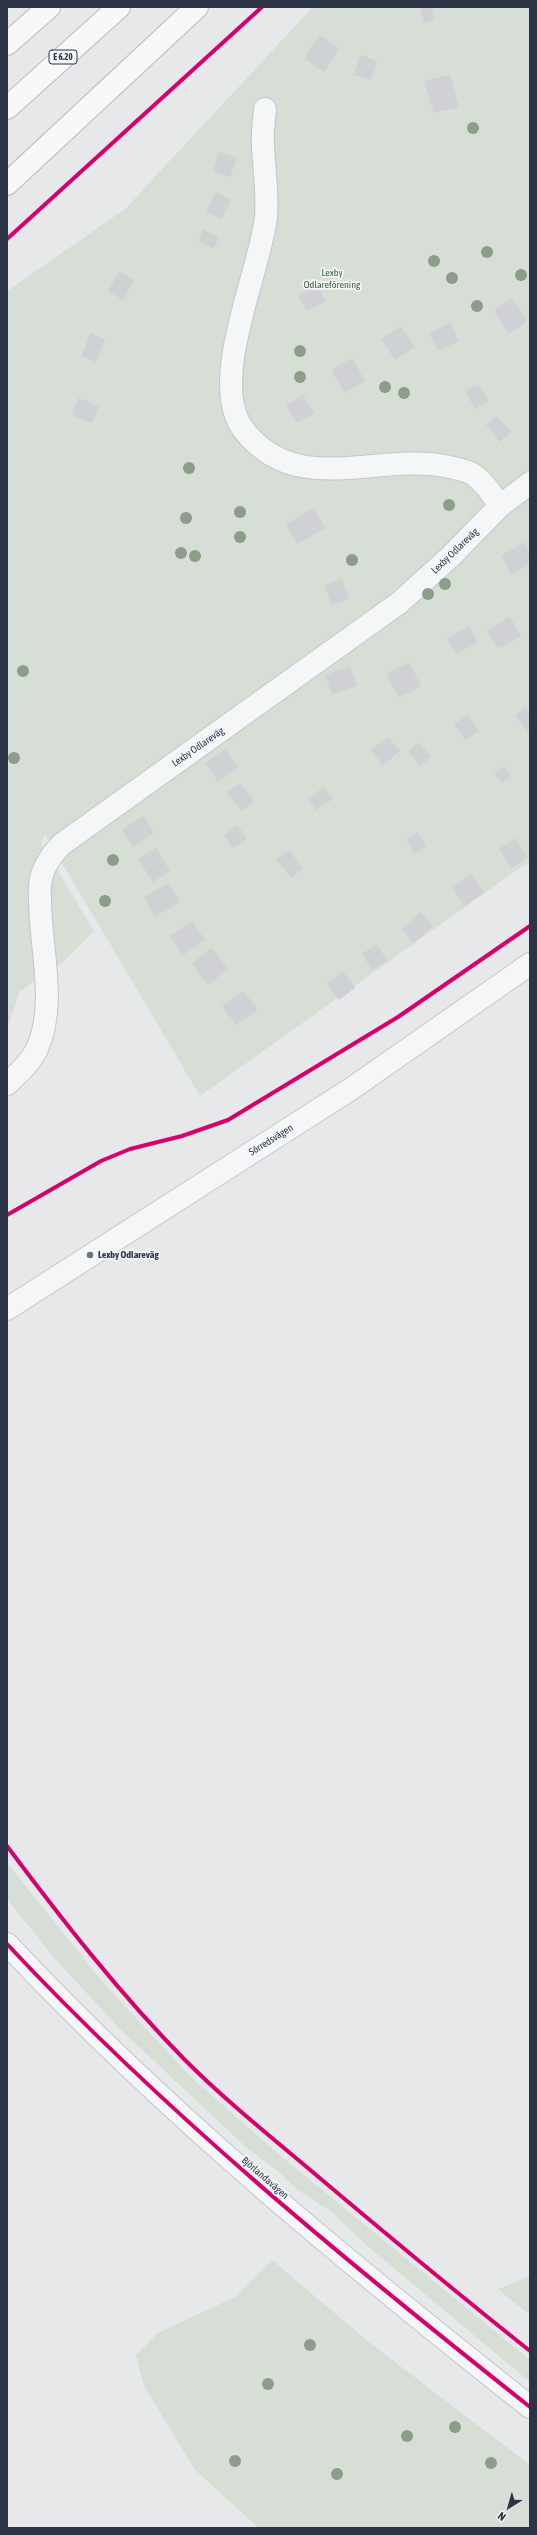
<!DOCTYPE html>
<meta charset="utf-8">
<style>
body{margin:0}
#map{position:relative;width:537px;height:2535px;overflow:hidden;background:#e6e8ea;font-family:"Asap Condensed",sans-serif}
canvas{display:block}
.frame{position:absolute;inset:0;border:8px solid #2b3345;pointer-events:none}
.north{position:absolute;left:489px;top:2487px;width:40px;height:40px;-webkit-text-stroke:3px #f4f6f9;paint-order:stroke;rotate:217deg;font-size:11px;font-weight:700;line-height:16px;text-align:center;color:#2b3345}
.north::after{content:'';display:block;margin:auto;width:14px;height:18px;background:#2b3345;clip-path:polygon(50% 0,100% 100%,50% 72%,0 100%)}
</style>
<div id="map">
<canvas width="537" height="2535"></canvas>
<div class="frame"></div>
<div class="north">N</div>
</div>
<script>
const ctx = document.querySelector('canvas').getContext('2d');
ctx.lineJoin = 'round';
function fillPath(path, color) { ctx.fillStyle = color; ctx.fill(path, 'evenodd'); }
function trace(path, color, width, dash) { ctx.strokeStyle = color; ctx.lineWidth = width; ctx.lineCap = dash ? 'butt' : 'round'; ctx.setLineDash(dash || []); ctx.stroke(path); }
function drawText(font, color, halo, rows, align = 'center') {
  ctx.font = font + ' "Asap Condensed",sans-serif'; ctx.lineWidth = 3.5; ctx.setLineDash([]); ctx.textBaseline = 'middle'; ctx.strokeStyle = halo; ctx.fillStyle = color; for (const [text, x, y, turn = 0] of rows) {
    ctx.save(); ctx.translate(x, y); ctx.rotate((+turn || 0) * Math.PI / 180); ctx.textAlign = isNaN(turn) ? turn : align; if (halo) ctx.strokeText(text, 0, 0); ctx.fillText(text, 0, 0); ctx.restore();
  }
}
const green = new Path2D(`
 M313,7h217v854l-330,235 -155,-262 -4,9 53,88 -32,32 -42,28 -13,39v-739l118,-82z
 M7,1863l99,123 86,92 91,80 247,202v22l-165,-138 -32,-31 -35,-23 -19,-18 -34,-26 -125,-117 -65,-70 -48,-60z
 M272,2260l98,83 160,122v63h-271l-64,-58 -51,-84 -8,-31 22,-22 77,-36z
 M530,2276v39l-32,-26z`);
const building = new Path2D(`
 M420,7h12l3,13 -11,3z
 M319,35l20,13 -15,24 -20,-13z
 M360,55l17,6 -6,19 -17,-5z
 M450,75l9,32 -25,6 -10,-32z
 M219,152l18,6 -7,19 -17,-5z
 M216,192l15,8 -9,19 -16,-7z
 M203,230l16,7 -5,12 -16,-8z
 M119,272l15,8 -11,20 -15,-9z
 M318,285l8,16 -19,10 -9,-16z
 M512,298l15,23 -18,13 -15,-23z
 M450,323l9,18 -21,10 -9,-18z
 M401,326l14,21 -20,13 -14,-21z
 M90,333l15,6 -9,23 -14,-6z
 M352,358l13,23 -20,12 -14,-23z
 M478,384l11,17 -14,8 -10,-18z
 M303,395l11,18 -17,10 -11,-18z
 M78,398l21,8 -7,17 -20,-8z
 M497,416l14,16 -11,10 -14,-17z
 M314,508l11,20 -28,16 -11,-20z
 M524,542l6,10v12l-18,11 -11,-19z
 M342,579l7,20 -17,6 -7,-20z
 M510,617l11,19 -23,13 -11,-19z
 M469,626l8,17 -21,11 -9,-16z
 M409,662l12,24 -22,12 -13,-24z
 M350,666l7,20 -25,8 -7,-19z
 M526,707l4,6v22l-15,-20z
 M468,715l11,16 -14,9 -11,-16z
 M388,737l12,14 -17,14 -12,-15z
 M419,742l12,15 -11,9 -12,-15z
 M225,749l13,18 -20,15 -13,-19z
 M504,766l7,9 -9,8 -8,-9z
 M240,783l14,18 -12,10 -15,-19z
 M324,787l9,12 -17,11 -8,-12z
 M143,816l11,17 -21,14 -11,-17z
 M237,825l10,13 -14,10 -9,-13z
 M418,832l9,14 -12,8 -9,-14z
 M515,838l13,19 -16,11 -13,-19z
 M156,848l14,23 -17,11 -15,-23z
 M289,850l14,19 -12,9 -15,-19z
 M471,874l13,18 -19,14 -13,-18z
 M169,883l11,19 -25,15 -11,-20z
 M421,912l12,14 -19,17 -12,-14z
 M192,921l13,19 -22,15 -13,-19z
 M376,944l11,16 -15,10 -10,-16z
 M211,948l17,21 -20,16 -16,-21z
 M343,971l12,17 -16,12 -12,-17z
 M243,991l15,18 -22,16 -14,-19z`);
const minor = new Path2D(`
 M265,109c-1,12 -3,25 -2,37 1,23 5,47 3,71 -6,55 -58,164 -23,212 52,69 133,24 202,37 9,2 22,4 29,9 11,8 19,20 26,31
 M7,1084c11,-10 23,-21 30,-35 22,-49 0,-112 3,-163 1,-17 11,-31 22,-42l337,-241 51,-46 50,-51 30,-23
 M7,1309l344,-220 179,-125
 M7,1944c159,170 340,318 523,463`);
const highway = new Path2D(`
 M7,44l42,-37
 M7,108l112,-101
 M7,184l190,-177`);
const cycleway = new Path2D(`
 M7,239l255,-232
 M7,1215l94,-54 29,-12 52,-13 46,-16 170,-103 132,-91
 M7,1846c56,75 113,148 178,214 41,41 86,77 130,114 71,60 142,119 215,177
 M7,1944c159,170 340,318 523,463`);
const trees = [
 [473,128],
 [487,252],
 [434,261],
 [521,275],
 [452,278],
 [477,306],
 [300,351],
 [300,377],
 [385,387],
 [404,393],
 [189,468],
 [449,505],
 [240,512],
 [186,518],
 [240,537],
 [181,553],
 [195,556],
 [352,560],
 [445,584],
 [428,594],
 [23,671],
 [14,758],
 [113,860],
 [105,901],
 [310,2345],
 [268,2384],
 [455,2427],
 [407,2436],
 [235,2461],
 [491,2463],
 [337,2474]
];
const markers = [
 [90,1255,4,"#6c727f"]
];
const shields = [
 [63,57,28]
];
const shieldNames = [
 ["E 6.20",63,57]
];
const parkNames = [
 ["Lexby",332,273],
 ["Odlareförening",332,285]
];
const streetNames = [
 ["Lexby Odlareväg",455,551,-44],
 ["Lexby Odlareväg",198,747,-35],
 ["Sörredsvägen",271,1140,-32],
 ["Björlandavägen",265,2178,41]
];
const poiNames = [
 ["Lexby Odlareväg",98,1255]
];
fillPath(green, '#d6ded6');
fillPath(building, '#d0d1d4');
trace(minor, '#c4c6c8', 24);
trace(highway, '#b8bbbf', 24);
trace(minor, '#f5f6f7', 22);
trace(highway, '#f8f8f8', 22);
trace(cycleway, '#d6006c', 4);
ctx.fillStyle = '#8a9e88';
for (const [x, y] of trees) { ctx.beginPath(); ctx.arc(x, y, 6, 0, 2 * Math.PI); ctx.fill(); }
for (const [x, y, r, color] of markers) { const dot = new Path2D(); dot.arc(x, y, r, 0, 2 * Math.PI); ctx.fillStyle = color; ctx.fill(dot); trace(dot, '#f4f6f9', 1.5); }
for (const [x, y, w] of shields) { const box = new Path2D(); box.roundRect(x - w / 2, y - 7, w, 14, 3); ctx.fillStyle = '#f4f6f9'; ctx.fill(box); trace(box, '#2b3345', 1); }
drawText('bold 9px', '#2b3345', null, shieldNames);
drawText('10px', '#3e6138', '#f4f6f9', parkNames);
drawText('10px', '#2b3345', '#f4f6f9', streetNames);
drawText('bold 10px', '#2b3345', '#f4f6f9', poiNames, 'left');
</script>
